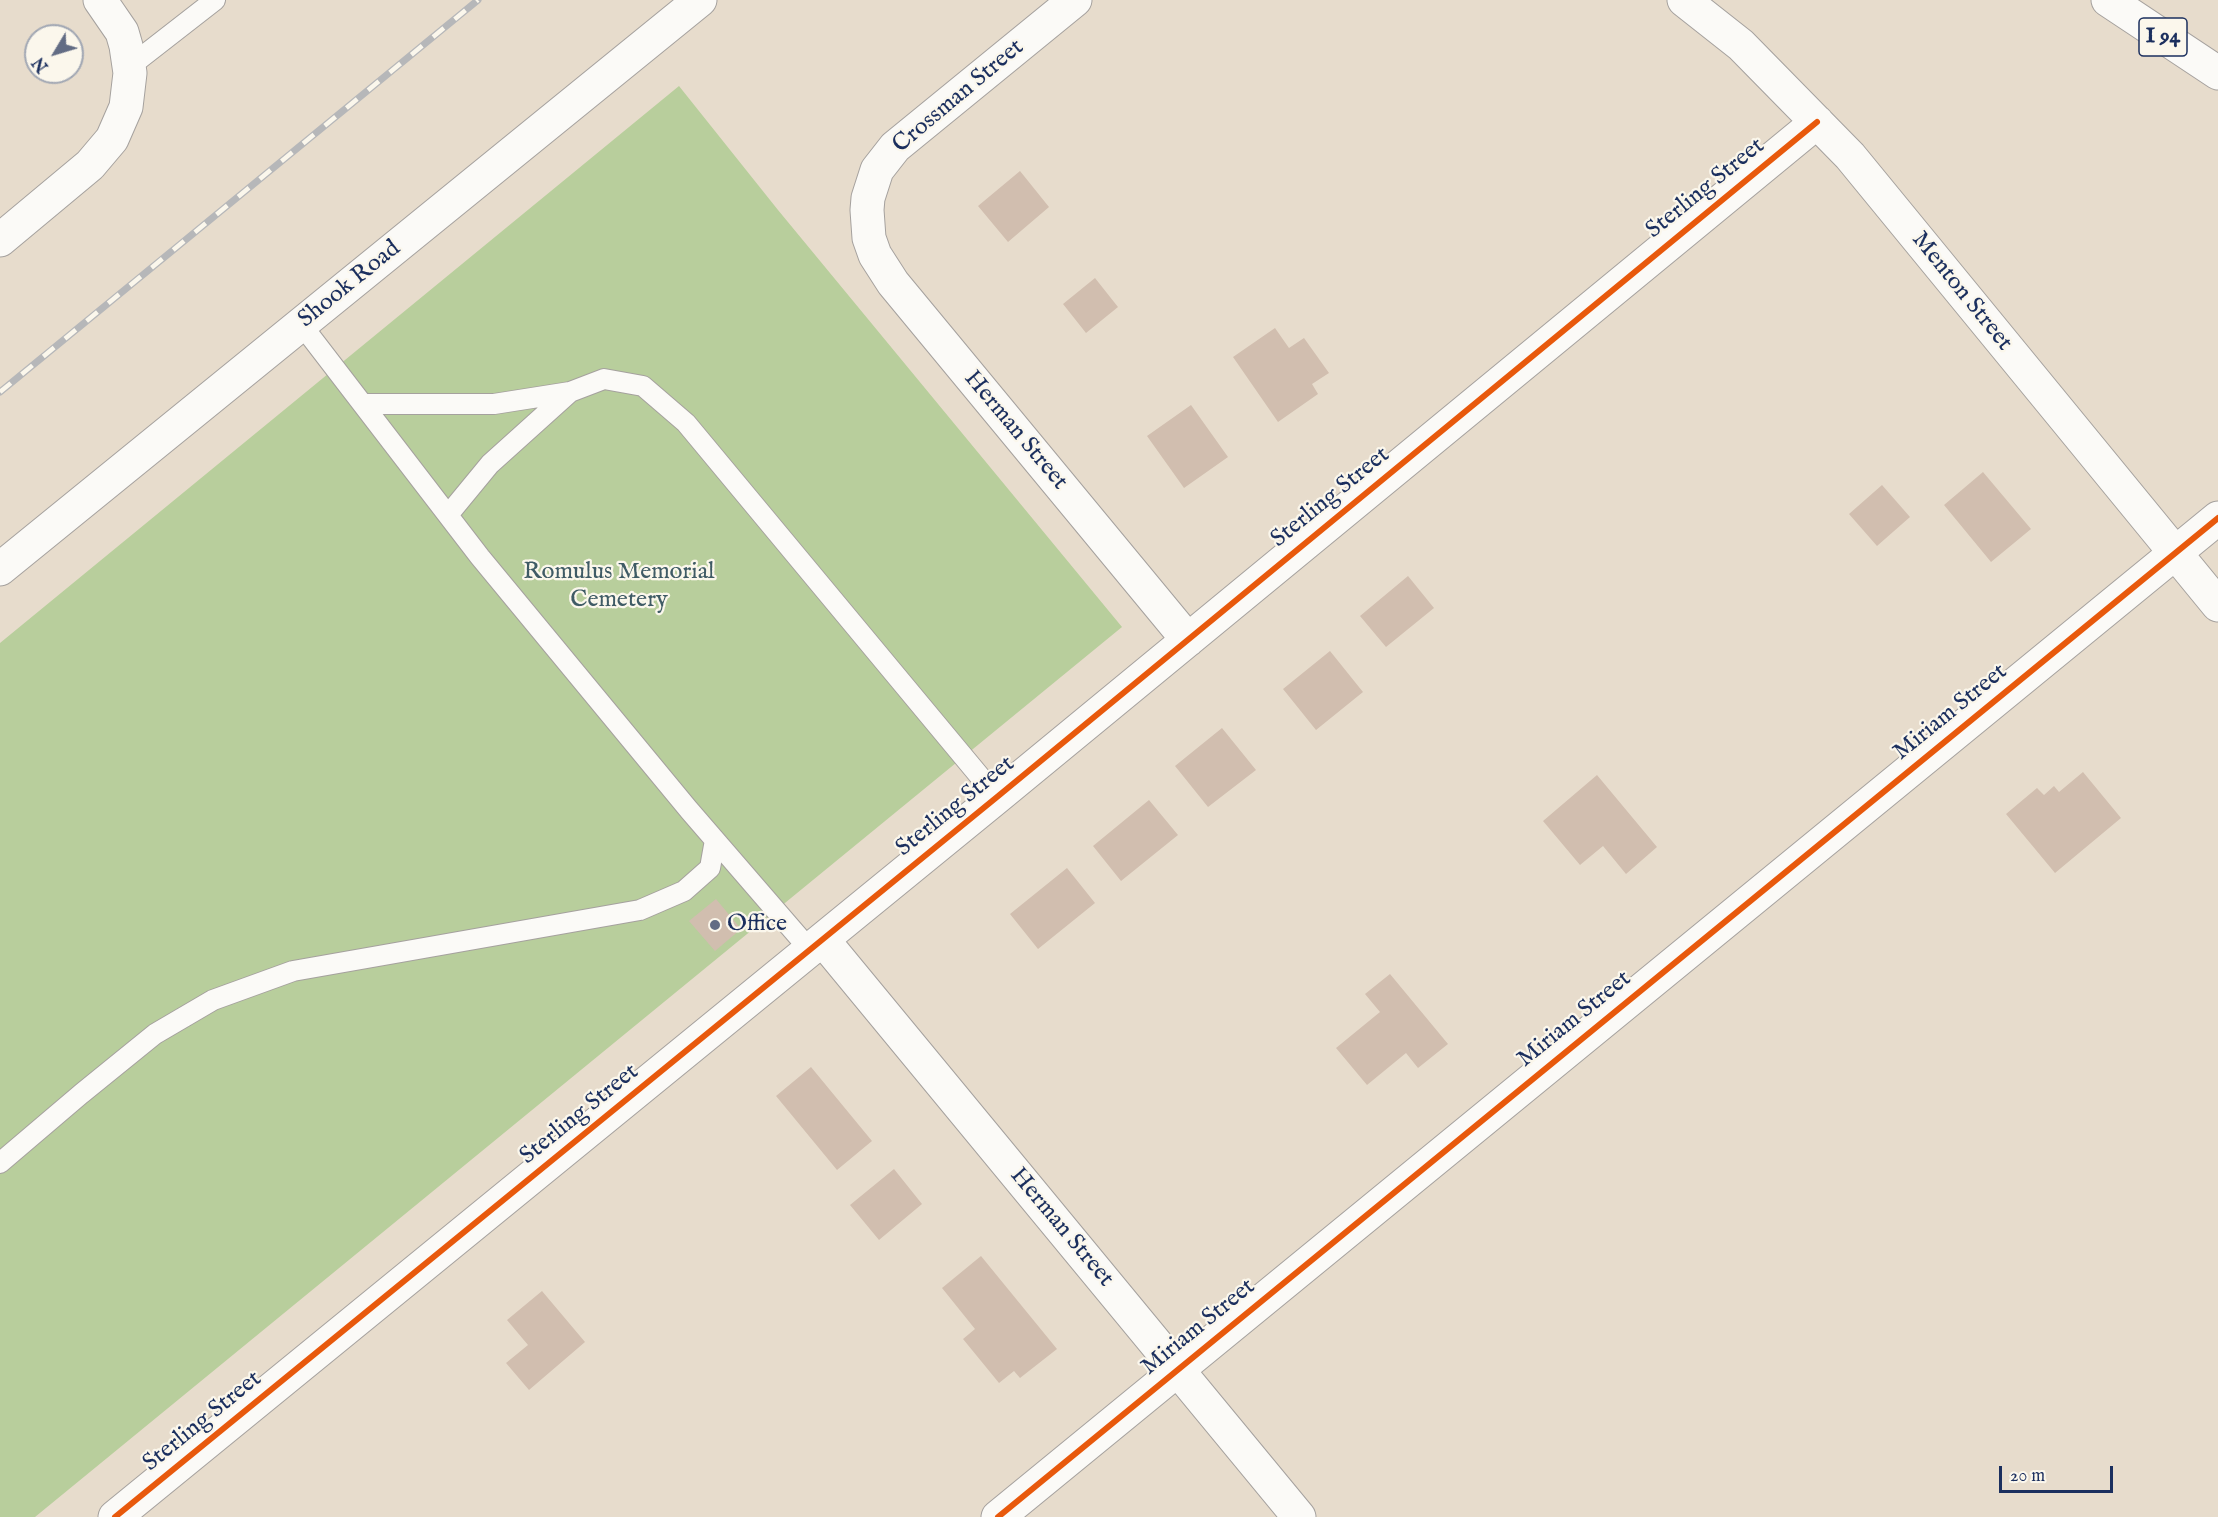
<!DOCTYPE html>
<style>
body{margin:0}
#map{position:relative;width:2218px;height:1517px;overflow:hidden;background:#e7dccc;font-family:"IM FELL English",serif}
canvas{display:block}
.north{position:absolute;left:24px;top:24px;width:60px;height:60px;box-sizing:border-box;background:#fbf7ec;border:2px solid #a1a7b3;border-radius:50%;rotate:232deg;font-size:16px;font-weight:700;line-height:24px;text-align:center;color:#1b2f5e}
.north::after{content:'';display:block;margin:auto;width:21px;height:27px;background:#626c84;clip-path:polygon(50% 0,100% 100%,50% 72%,0 100%)}
.scale{position:absolute;left:1999px;top:1466px;width:114px;height:27px;box-sizing:border-box;border:3px solid #1b2f5e;border-top:0;padding-left:8px;font-size:18px;line-height:21px;white-space:nowrap;color:#1b2f5e;-webkit-text-stroke:4px #fbf7ec;paint-order:stroke}
</style>
<div id="map">
<canvas width="2218" height="1517"></canvas>
<div class="north">N</div>
<div class="scale">20 m</div>
</div>
<script>
const ctx = document.querySelector('canvas').getContext('2d');
ctx.lineJoin = 'round';
function fillPath(path, color) { ctx.fillStyle = color; ctx.fill(path, 'evenodd'); }
function trace(path, color, width, dash) { ctx.strokeStyle = color; ctx.lineWidth = width; ctx.lineCap = dash ? 'butt' : 'round'; ctx.setLineDash(dash || []); ctx.stroke(path); }
function drawText(font, color, halo, rows, align = 'center') {
  ctx.font = font + ' "IM FELL English",serif'; ctx.lineWidth = 4.5; ctx.setLineDash([]); ctx.textBaseline = 'middle'; ctx.strokeStyle = halo; ctx.fillStyle = color; for (const [text, x, y, turn = 0] of rows) {
    ctx.save(); ctx.translate(x, y); ctx.rotate((+turn || 0) * Math.PI / 180); ctx.textAlign = isNaN(turn) ? turn : align; if (halo) ctx.strokeText(text, 0, 0); ctx.fillText(text, 0, 0); ctx.restore();
  }
}
const green = new Path2D(`
 M679,86l99,124 344,417 -1087,890h-35v-874z`);
const building = new Path2D(`
 M1020,171l29,36 -41,35 -30,-36z
 M1095,278l23,29 -32,26 -23,-29z
 M1275,328l14,20 15,-10 25,35 -17,11 6,10 -40,28 -45,-65z
 M1191,405l37,52 -44,31 -37,-52z
 M1983,472l48,57 -40,33 -47,-57z
 M1882,485l28,32 -33,29 -28,-32z
 M1408,576l26,32 -48,39 -26,-31z
 M1330,651l33,41 -47,38 -33,-41z
 M1222,728l34,42 -48,37 -33,-41z
 M2083,772l38,46 -66,55 -49,-59 31,-26 7,7 10,-9 5,6z
 M1597,775l60,72 -31,27 -23,-28 -23,19 -37,-44z
 M1149,800l29,35 -57,46 -28,-35z
 M1067,868l28,35 -57,46 -28,-35z
 M716,899l25,30 -26,22 -26,-30z
 M1390,974l58,70 -30,24 -12,-15 -39,32 -31,-37 44,-36 -15,-18z
 M811,1067l61,74 -35,29 -61,-74z
 M894,1169l28,35 -43,36 -29,-35z
 M981,1256l76,93 -37,29 -6,-7 -15,12 -36,-44 12,-10 -33,-41z
 M542,1291l43,51 -56,48 -23,-27 22,-18 -21,-25z`);
const lane = new Path2D(`
 M129,67l86,-67
 M301,324l179,233 209,253 121,140
 M363,404h131l76,-12 34,-13 39,7 43,37 311,374
 M448,515l42,-51 80,-72
 M0,1163l81,-69 74,-60 58,-34 80,-29 347,-61 44,-19 26,-23 5,-28`);
const street = new Path2D(`
 M1075,0l-180,147 -18,23 -9,28 -1,12 2,28 6,17 18,28 295,357
 M1684,0l57,45 109,111 368,449
 M823,940l476,577
 M115,1517l882,-720 820,-675
 M998,1517l1220,-999`);
const secondary = new Path2D(`
 M0,240l90,-75 22,-26 14,-32 4,-34 -4,-27 -4,-14 -22,-32
 M0,569l700,-569`);
const highway = new Path2D(`
 M2108,0l110,73`);
const rail = new Path2D(`
 M0,392l478,-392`);
const cycleway = new Path2D(`
 M115,1517l882,-720 820,-675
 M998,1517l1220,-999`);
const markers = [
 [715,925,6,"#626c84"]
];
const shields = [
 [2163,37,48]
];
const shieldNames = [
 ["I 94",2163,37]
];
const streetNames = [
 ["Crossman Street",959,97,-40],
 ["Sterling Street",1706,189,-39],
 ["Shook Road",350,285,-39],
 ["Menton Street",1961,292,51],
 ["Herman Street",1015,431,50],
 ["Sterling Street",1331,498,-39],
 ["Miriam Street",1951,713,-39],
 ["Sterling Street",956,807,-39],
 ["Miriam Street",1575,1020,-39],
 ["Sterling Street",580,1115,-39],
 ["Herman Street",1061,1228,50],
 ["Miriam Street",1199,1328,-39],
 ["Sterling Street",203,1422,-39]
];
const parkNames = [
 ["Romulus Memorial",619,573],
 ["Cemetery",619,601]
];
const poiNames = [
 ["Office",727,925]
];
fillPath(green, '#b8ce9c');
fillPath(building, '#d1beaf');
trace(lane, '#a5a19e', 22);
trace(street, '#a5a19e', 35);
trace(secondary, '#a5a19e', 35);
trace(highway, '#a5a19e', 35);
trace(lane, '#fbfaf7', 20);
trace(street, '#fbfaf7', 33);
trace(secondary, '#fbfaf7', 33);
trace(highway, '#fbfaf7', 33);
trace(rail, '#b6b7b9', 7);
trace(rail, '#fbf7ec', 4.5, [14]);
trace(cycleway, '#e8590c', 6);
for (const [x, y, r, color] of markers) { const dot = new Path2D(); dot.arc(x, y, r, 0, 2 * Math.PI); ctx.fillStyle = color; ctx.fill(dot); trace(dot, '#fbf7ec', 2); }
for (const [x, y, w] of shields) { const box = new Path2D(); box.roundRect(x - w / 2, y - 19, w, 38, 4.5); ctx.fillStyle = '#fbf7ec'; ctx.fill(box); trace(box, '#1b2f5e', 1.5); }
drawText('bold 22px', '#1b2f5e', null, shieldNames);
drawText('24px', '#1b2f5e', '#fbf7ec', streetNames);
drawText('24px', '#3f5b65', '#fbf7ec', parkNames);
drawText('24px', '#1b2f5e', '#fbf7ec', poiNames, 'left');
</script>
